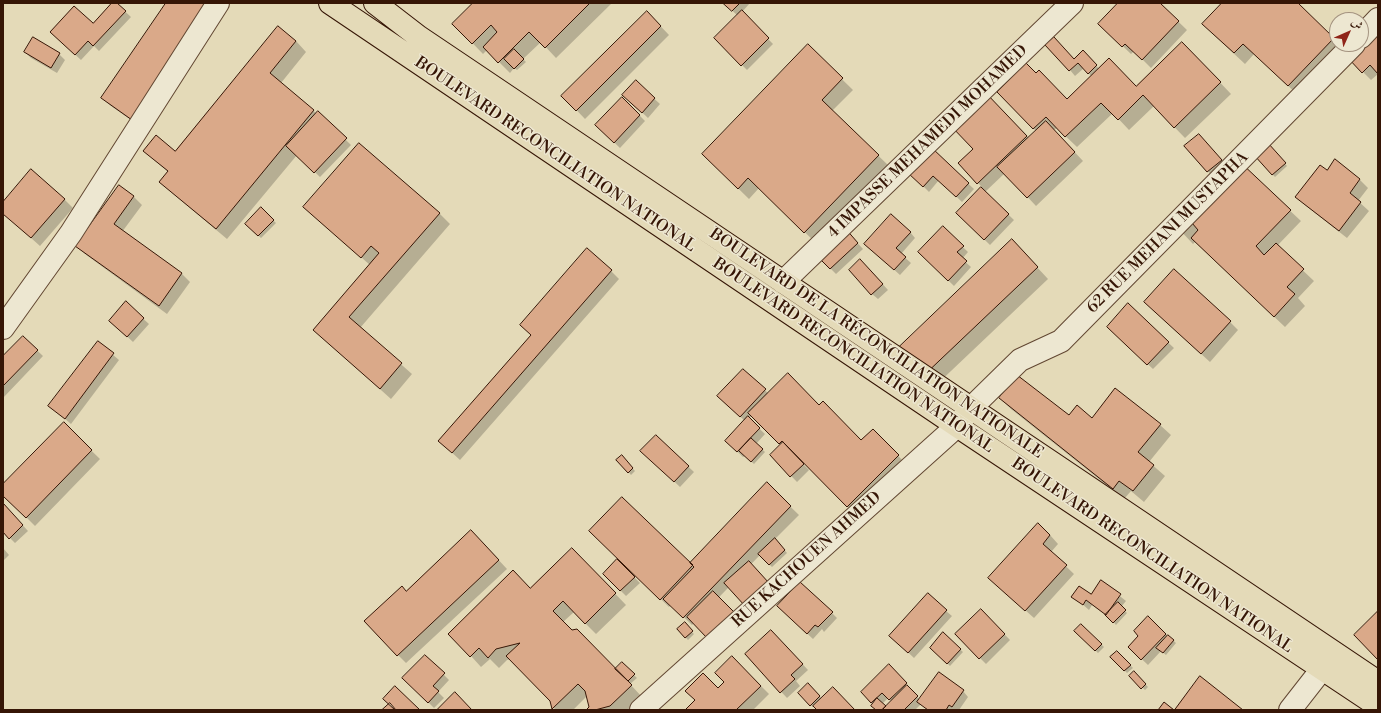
<!DOCTYPE html>
<meta charset="utf-8">
<style>
body{margin:0}
#map{position:relative;width:1381px;height:713px;overflow:hidden;background:#e4dab8;font-family:"Libre Bodoni",Amiri,serif}
canvas{display:block}
.frame{position:absolute;inset:0;border:4px solid #361606;pointer-events:none}
.north{position:absolute;left:1329px;top:12px;width:40px;height:40px;box-sizing:border-box;background:#ede7d1;border:1px solid #a49380;border-radius:50%;rotate:45deg;font-size:11px;font-weight:700;line-height:16px;text-align:center;color:#361606}
.north::after{content:'';display:block;margin:auto;width:14px;height:18px;background:#8f2418;clip-path:polygon(50% 0,100% 100%,50% 72%,0 100%)}
</style>
<div id="map">
<canvas width="1381" height="713"></canvas>
<div class="frame"></div>
<div class="north">ش</div>
</div>
<script>
const ctx = document.querySelector('canvas').getContext('2d');
ctx.lineJoin = 'round';
function fillPath(path, color) { ctx.fillStyle = color; ctx.fill(path, 'evenodd'); }
function trace(path, color, width, dash) { ctx.strokeStyle = color; ctx.lineWidth = width; ctx.lineCap = dash ? 'butt' : 'round'; ctx.setLineDash(dash || []); ctx.stroke(path); }
function drawText(font, color, halo, rows, align = 'center') {
  ctx.font = font + ' "Libre Bodoni",serif'; ctx.lineWidth = 3; ctx.setLineDash([]); ctx.textBaseline = 'middle'; ctx.strokeStyle = halo; ctx.fillStyle = color; for (const [text, x, y, turn = 0] of rows) {
    ctx.save(); ctx.translate(x, y); ctx.rotate((+turn || 0) * Math.PI / 180); ctx.textAlign = isNaN(turn) ? turn : align; if (halo) ctx.strokeText(text, 0, 0); ctx.fillText(text, 0, 0); ctx.restore();
  }
}
const shadow = new Path2D(`
 M113,3h3l15,14 -32,34 -5,-5 -13,14 -24,-22 36,-13z
 M168,3l-27,124 -30,-21 -9,-8z
 M475,3h135l1,1 -55,54 -15,-16 -18,17 3,3 -9,8 -3,-2 -4,5 -23,-23 -4,4 -29,-30z
 M724,3h26l-8,9 31,32 -26,26 -32,-32 23,-22z
 M1120,3h39l28,27 -36,38 -17,-17 -3,3 -23,-22z
 M1223,3h73l41,39v2h2l-39,53 -46,-43 -9,10 -31,-29z
 M647,12l22,23 -84,84 -22,-23z
 M1378,31v43l-7,6 -8,-8z
 M296,41l10,11 -25,31 36,31 1,-1 33,32 -31,32 -23,-22 -70,84 -56,-47 -11,-10 8,-10 -24,-21 31,2z
 M808,46l45,44 -21,21 57,55 -73,77 -57,-55 -10,11 -46,-45z
 M25,52l34,2 6,6 -8,13 -26,-15z
 M1193,54l38,40 -46,44 -31,-32 -25,24 -16,-17 -36,34 -20,-19 -3,2 29,31 -47,45 -31,-33 -20,19 29,28 -24,25 -33,-32 25,-26 -23,-23 15,-15 19,-48 36,37 7,-7 -38,-39 38,-18 31,26 24,-24 -7,-8 -9,8 -5,-6 4,-10 15,-3 10,12 37,18z
 M636,82l24,22 -12,14 -19,-18z
 M622,98l23,23 -25,27 -24,-23z
 M1204,141l22,25 -13,11 -27,-31z
 M1268,144l19,22 -12,11 -20,-21z
 M932,150l42,39 -12,13 -23,-22 -10,12 -19,-19z
 M1335,161l25,19 8,8 -10,13 11,10 -22,27 -42,-33 -8,-8 30,-26z
 M1239,163l62,58 -24,25 37,35 -16,17 7,8 -20,21 -90,-85 -2,2 -15,-16z
 M133,196l9,9 -20,27 60,42 8,8 -23,32 -82,-60 -8,-8z
 M64,199l9,9 -33,38 -37,-33v-10z
 M304,207l135,6 11,11 -90,104 52,46 -21,25 -77,-69 56,-65z
 M261,208l15,15 -15,15 -15,-14z
 M943,228l25,24 -6,7 9,8 -17,19 -35,-34z
 M910,232l5,6 -14,16 10,9 -11,12 -29,-26z
 M850,235l13,14 -27,25 -19,-19z
 M1023,252l25,27 -116,110 -11,-11z
 M866,266l22,24 -10,9 -6,-5z
 M611,271l8,8 -159,181 -12,-11 -9,-8 93,-106z
 M126,303l23,21 -16,18 -17,-16z
 M1128,305l46,43 -21,21 -40,-37z
 M1153,310l77,12 8,8 -28,32z
 M23,337l20,19 -40,42v-40z
 M98,342l21,18 -48,64 -21,-18z
 M743,370l26,24 50,12 42,36 12,-12 36,37 -51,50 -65,-66 -1,2 17,17 -12,12 -26,-27 10,-10 -29,-30 -3,4 16,15 -9,10 9,8 -11,12 -9,-8 -2,1 -17,-16 19,-20 -21,-19z
 M1000,398l69,19 91,8 11,10 -22,27 16,14 -21,26 -13,-11 -7,8 -113,-90z
 M64,424l36,35 -65,67 -32,-32v-8z
 M656,436l38,36 -14,15 -38,-36z
 M622,457l13,14 -4,4 -13,-15z
 M767,484l32,31 -24,24 12,14 -15,14 -12,-12 -68,70 -21,-20 -2,2 -79,-76 100,32z
 M3,504l25,27 -13,12 -12,-12z
 M1050,535l8,9 -7,8 23,22 -40,44 -36,-32z
 M480,540l27,29 -101,94 -8,-8 9,-63z
 M3,548l6,7 -6,6z
 M583,560l43,45 -30,29 -22,-22 -11,10 52,48 7,-7 15,15 -7,6 12,13 -14,13h-40l2,-3 -3,-11 -14,14h-18l-4,-10 -40,-41 -4,1 -8,8 -9,-9 -9,8 -10,-11 59,-66z
 M617,560l23,23 -14,13 -22,-22z
 M1101,581l25,20 -5,6 6,6 -11,12 -7,-8 -17,-12 -3,5 -16,-14 18,-1z
 M981,610l29,30 -24,24 -30,-30z
 M946,611l6,5 -38,42 -18,-17z
 M784,612l48,1 5,5 -13,14 -2,-3 -9,10z
 M1148,618l28,25 -10,12 -5,-4 -13,14 -19,-18 11,-11z
 M684,624l10,10 -6,6 -10,-11z
 M1081,625l23,22 -6,6 -23,-22z
 M943,634l20,18 -13,14 -19,-18z
 M777,637l31,33 -12,11 4,5 -13,12 -41,-44z
 M1117,652l16,16 -6,5 -15,-16z
 M425,656l24,24 -11,12 6,6 -10,10 -30,-30z
 M732,657l37,37 -16,16h-67l32,-20 8,-8z
 M889,666l31,34 43,-9 5,6 -9,13h-31l-7,-6 -6,6h-38l-3,-6 -12,-12zM888,698l4,4 -6,5 -4,-3z
 M1134,672l14,15 -3,3 -14,-14z
 M808,684l14,15 32,11h-36l-3,-4 -2,1 -14,-14z`);
const building = new Path2D(`
 M112,3h5l9,8 -33,35 -5,-5 -13,14 -25,-23 24,-26 19,17z
 M166,3h47l-81,117 -31,-22z
 M473,3h117l-45,45 -16,-16 -31,31 -15,-16 14,-15 -6,-7 -19,19 -20,-20z
 M723,3h17l-8,8z
 M1118,3h42l19,18 -37,39 -17,-16 -3,3 -24,-23z
 M1222,3h76l36,35 -46,48 -45,-42 -9,9 -32,-29z
 M742,10l27,28 -28,28 -27,-28z
 M647,11l14,15 -85,85 -15,-15z
 M278,26l18,15 -26,32 44,37 -98,119 -57,-47 9,-11 -25,-20 13,-16 19,16z
 M1378,30v44l-8,-9 -8,8 -14,-15z
 M33,37l27,16 -9,15 -27,-16z
 M1054,37l20,22 9,-9 14,15 -9,9 -10,-11 -9,8 -24,-26z
 M1182,42l39,40 -47,46 -31,-33 -25,25 -17,-17 -36,34 -19,-20 -13,12 -36,-37 29,-29 10,10 3,-3 28,29 42,-41 27,28z
 M808,44l35,34 -21,22 57,55 -75,78 -56,-55 -10,11 -36,-35z
 M514,49l10,10 -10,10 -10,-10z
 M636,80l19,18 -13,15 -20,-18z
 M985,92l42,44 -50,48 -19,-21 15,-14 -23,-24z
 M622,97l18,18 -26,28 -19,-18z
 M318,111l29,27 -33,35 -28,-27z
 M1046,121l29,31 -48,46 -30,-31z
 M1199,134l23,26 -15,12 -23,-26z
 M359,143l81,70 -91,104 53,46 -22,26 -67,-59 66,-77 -8,-7 -10,12 -58,-51z
 M1268,143l18,20 -14,12 -18,-20z
 M932,148l37,35 -13,14 -23,-21 -10,11 -15,-14z
 M1335,159l25,20 -10,14 11,9 -22,29 -44,-34 25,-32 7,5z
 M1239,161l52,49 -35,36 8,9 12,-12 28,26 -17,18 8,7 -21,23 -83,-79 7,-8 -6,-7z
 M31,169l34,30 -34,39 -28,-24v-12z
 M119,185l15,11 -20,28 68,49 -23,33 -84,-60z
 M981,187l28,27 -25,26 -28,-27z
 M261,207l13,13 -16,16 -13,-12z
 M891,214l20,18 -15,16 10,9 -12,13 -30,-26z
 M943,226l21,20 -7,6 10,9 -19,20 -30,-29z
 M845,228l13,15 -28,26 -14,-14z
 M1012,239l26,28 -118,112 -26,-27z
 M587,248l25,22 -160,183 -14,-12 93,-106 -11,-10z
 M860,259l23,25 -12,11 -22,-25z
 M1174,269l57,52 -30,33 -57,-52z
 M126,301l18,17 -17,19 -18,-16z
 M1128,303l41,39 -22,23 -40,-38z
 M23,336l15,14 -35,36v-30z
 M98,341l16,12 -49,66 -17,-13z
 M743,369l23,20 -26,28 -23,-21z
 M788,373l31,32 4,-4 38,39 12,-11 26,26 -52,52 -65,-66 -3,3 -31,-31z
 M1017,375l52,40 8,-10 15,13 23,-30 46,36 -23,28 16,13 -21,26 -14,-10 -6,8 -114,-91z
 M748,416l12,12 -23,24 -12,-11z
 M64,422l28,28 -66,68 -23,-22v-12z
 M656,435l33,31 -15,16 -34,-31z
 M751,438l12,11 -12,13 -12,-11z
 M783,442l21,22 -14,13 -20,-22z
 M622,455l11,13 -5,5 -12,-13z
 M767,482l24,24 -108,112 -20,-19 31,-32 -4,-4z
 M622,497l71,68 -33,35 -71,-69z
 M3,503l20,22 -14,14 -6,-7z
 M1038,523l12,12 -7,9 24,21 -42,46 -37,-33z
 M471,530l28,30 -102,96 -33,-35 38,-35 4,5z
 M775,538l10,12 -16,15 -11,-11z
 M572,548l44,45 -31,31 -22,-23 -10,10 19,19 5,-1 55,56 -22,21 -15,4h-9l3,-3 -4,-16 -7,-7 -26,25 -2,-8 -44,-45 14,-13 -24,6 -8,9 -9,-10 -9,9 -22,-23 65,-64 17,18z
 M617,559l18,18 -15,14 -17,-17z
 M749,561l20,22 -24,23 -21,-23z
 M1101,580l20,14 -15,21 -20,-15 -3,5 -12,-8 8,-11 12,8z
 M800,582l33,30 -15,15 -3,-2 -8,9 -30,-28z
 M713,591l21,21 -27,26 -20,-21z
 M928,593l19,17 -39,43 -19,-17z
 M1118,602l8,8 -13,13 -8,-8z
 M981,609l24,25 -26,25 -24,-25z
 M1378,611v49l-24,-25z
 M1148,616l18,18 -25,26 -13,-13 10,-11 -4,-5z
 M685,622l8,9 -8,7 -8,-9z
 M1081,624l21,20 -7,7 -21,-20z
 M771,630l32,34 -12,11 4,4 -15,14 -35,-39z
 M943,632l18,17 -14,15 -17,-16z
 M1168,635l6,5 -11,13 -7,-5z
 M1117,651l14,14 -7,6 -14,-14z
 M425,655l20,18 -12,13 6,5 -11,12 -26,-25z
 M732,656l29,30 -25,24h-51l10,-10 -10,-9 18,-18 15,15 6,-6 -9,-9z
 M622,662l13,12 -7,7 -13,-12z
 M889,664l18,19 -18,17 -7,-7 -11,10 -10,-11z
 M1134,671l12,13 -5,5 -12,-13z
 M939,672l25,18 -12,17 -3,-2 -3,5h-18l-11,-8z
 M1200,676l43,34h-85l6,-8 10,8z
 M808,683l12,13 -10,10 -12,-13z
 M907,685l11,11 -14,14h-22z
 M395,686l25,24h-25l-12,-11z
 M833,687l22,23h-38l-4,-4z
 M455,692l17,18h-35z
 M877,698l9,8 -4,4h-6l-5,-4z
 M390,703l6,7h-14z`);
const minor = new Path2D(`
 M1361,37l17,-18
 M783,282l289,-279
 M3,328l68,-95 147,-230
 M641,710l316,-284 14,-18 49,-48 41,-19 293,-297
 M1290,710l32,-41`);
const highway = new Path2D(`
 M330,3l627,423 421,280
 M375,3l44,34 959,645`);
const streetNames = [
 ["4 IMPASSE MEHAMEDI MOHAMED",928,142,-44],
 ["BOULEVARD RECONCILIATION NATIONAL",555,155,34],
 ["62 RUE MEHANI MUSTAPHA",1168,233,-45],
 ["BOULEVARD DE LA RÉCONCILIATION NATIONALE",876,344,34],
 ["BOULEVARD RECONCILIATION NATIONAL",853,356,34],
 ["BOULEVARD RECONCILIATION NATIONAL",1152,556,34],
 ["RUE KACHOUEN AHMED",807,560,-42]
];
fillPath(shadow, '#0003');
fillPath(building, '#daa989');
trace(building, '#361606', 1);
trace(minor, '#624732', 24);
trace(highway, '#361606', 24);
trace(minor, '#ede7d1', 22);
trace(highway, '#e4dab8', 22);
drawText('16px', '#361606', '#ede7d1', streetNames);
</script>
